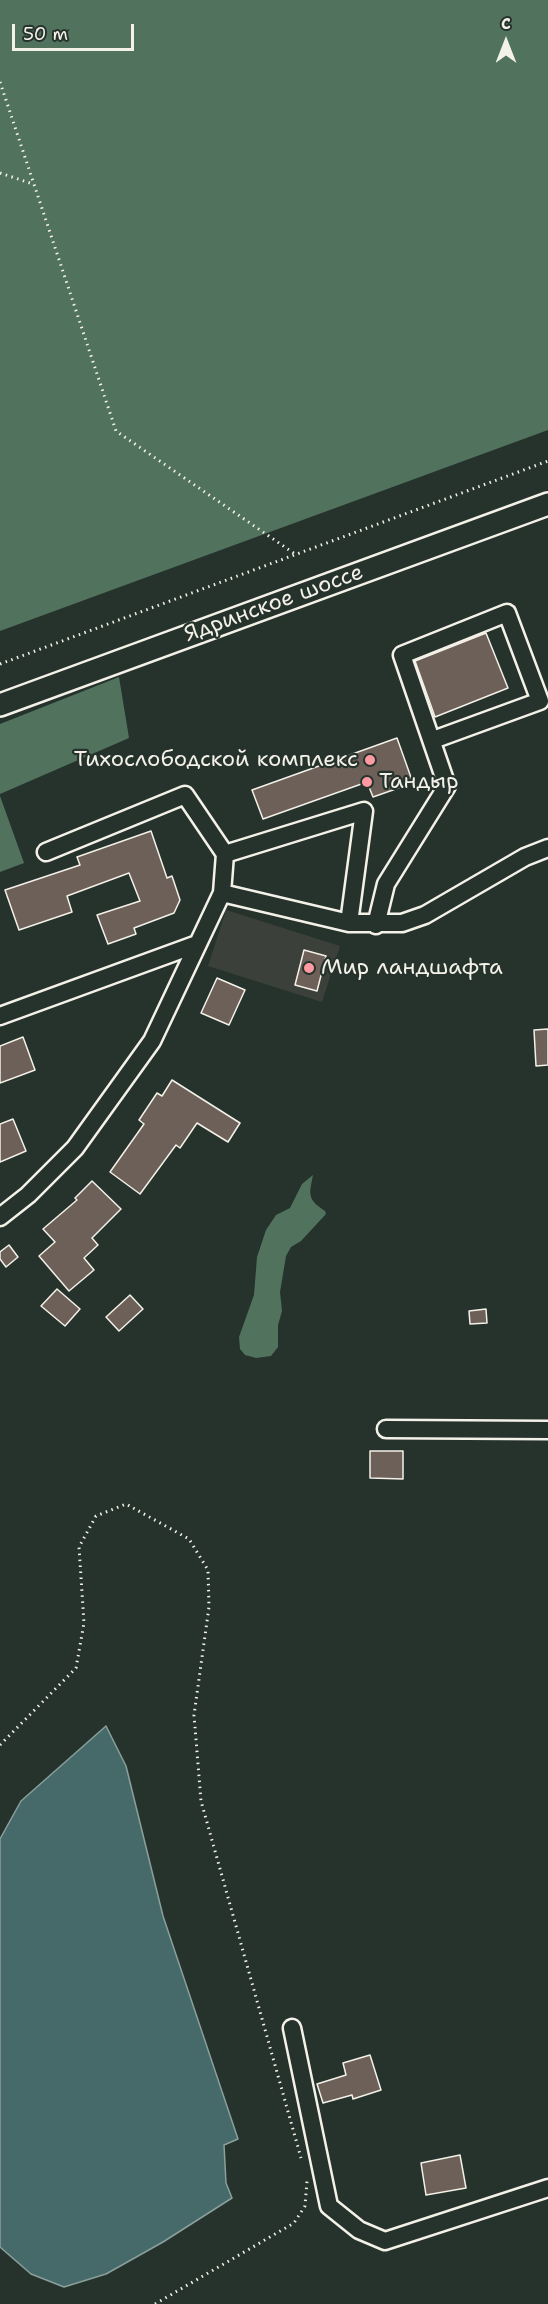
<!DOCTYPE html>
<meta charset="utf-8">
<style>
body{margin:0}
#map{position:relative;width:548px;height:2304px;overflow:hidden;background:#26332d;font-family:"Shantell Sans",sans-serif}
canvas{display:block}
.north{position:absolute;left:476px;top:12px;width:60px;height:60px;-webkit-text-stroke:4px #26332d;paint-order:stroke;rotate:0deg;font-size:16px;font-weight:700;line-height:24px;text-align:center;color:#f4f1e8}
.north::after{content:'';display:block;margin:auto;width:21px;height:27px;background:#f4f1e8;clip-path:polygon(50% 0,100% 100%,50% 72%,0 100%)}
.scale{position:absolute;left:12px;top:24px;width:122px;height:27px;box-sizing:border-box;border:3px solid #f4f1e8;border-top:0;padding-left:8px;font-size:18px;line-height:21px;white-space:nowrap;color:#f4f1e8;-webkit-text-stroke:4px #26332d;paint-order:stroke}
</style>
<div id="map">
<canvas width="548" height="2304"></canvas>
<div class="north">С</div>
<div class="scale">50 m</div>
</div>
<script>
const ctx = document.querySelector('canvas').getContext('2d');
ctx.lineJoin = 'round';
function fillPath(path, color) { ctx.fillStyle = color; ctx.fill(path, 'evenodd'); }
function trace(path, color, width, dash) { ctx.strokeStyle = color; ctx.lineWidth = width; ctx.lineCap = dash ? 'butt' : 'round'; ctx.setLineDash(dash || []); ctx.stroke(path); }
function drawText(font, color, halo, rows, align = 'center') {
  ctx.font = font + ' "Shantell Sans",sans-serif'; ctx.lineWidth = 4.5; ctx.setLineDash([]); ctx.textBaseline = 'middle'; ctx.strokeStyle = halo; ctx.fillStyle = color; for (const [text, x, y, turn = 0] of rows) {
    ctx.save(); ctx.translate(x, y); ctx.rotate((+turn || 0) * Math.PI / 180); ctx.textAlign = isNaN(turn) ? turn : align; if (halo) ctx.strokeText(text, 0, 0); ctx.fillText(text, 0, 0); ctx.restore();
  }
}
const built = new Path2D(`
 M226,910l114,36 -18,56 -114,-36z`);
const green = new Path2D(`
 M0,0h548v430l-548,201z
 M119,677l10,61 -129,56v-70z
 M0,796l24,67 -24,9z
 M313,1175c-4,20 -6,24 12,36l1,3 -25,27 -10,6 -5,9 -6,36 2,19 -4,14v22l-7,9 -15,2 -11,-3 -5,-6 -1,-12 15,-42 3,-38 9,-27 10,-15 14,-7 12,-24z`);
const water = new Path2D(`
 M106,1726l20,40 37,150 75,223 -14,6 2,38 6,15 -69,44 -57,32 -42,13 -33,-13 -31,-27v-408l21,-38z`);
const building = new Path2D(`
 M486,633l22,55 -73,29 -20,-56z
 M397,738l16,45 -40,14 -6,-15 -104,37 -11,-29z
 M151,831l16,47 5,-2 8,24 -6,13 -40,15 2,6 -28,10 -11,-29 43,-14 -11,-28 -62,23 5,16 -53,18 -14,-40 75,-25 -3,-8z
 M304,950l22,6 -9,35 -22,-6z
 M217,978l28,12 -16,35 -28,-12z
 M548,1029v36l-12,1 -2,-36z
 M23,1037l12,33 -35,13v-37z
 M172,1080l68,43 -12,19 -31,-19 -17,25 -4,-3 -36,49 -30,-22 34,-48 -5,-4 18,-27 5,3z
 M13,1119l13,32 -26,11v-38z
 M92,1181l29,28 -29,29 6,7 -14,13 10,12 -25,21 -30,-35 16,-14 -12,-13 34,-29 -2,-2z
 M9,1245l9,12 -12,10 -6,-8v-7z
 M57,1289l23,20 -15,17 -24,-20z
 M130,1295l13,14 -24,22 -13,-14z
 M486,1309l1,14 -17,1 -1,-13z
 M370,1451h33v28l-33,-1z
 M370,2055l11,35 -28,9 -1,-4 -29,8 -6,-19 29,-9 -3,-12z
 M460,2155l6,33 -40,7 -5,-32z`);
const path = new Path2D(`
 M0,82l116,349 179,123
 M0,173l33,11
 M0,664l548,-203
 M0,1745l76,-77 8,-45 -5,-76 17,-31 30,-12 63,35 19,31 1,37 -15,108 7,86 100,357
 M155,2304l139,-81 11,-17 2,-25`);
const minor = new Path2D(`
 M46,852l139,-57 40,59
 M222,893l127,30h53l23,-8 100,-58 23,-9
 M376,925l10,-41 61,-98 -45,-131 105,-42 33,88 -107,39
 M0,1016l197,-72
 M0,1217l28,-22 47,-47 77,-107 70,-148 3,-39 139,-43 -15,112
 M386,1429l162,1
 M292,2028l37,178 30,24 26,11 163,-53`);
const major = new Path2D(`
 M0,705l548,-201`);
const markers = [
 [370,760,6,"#ff9aa2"],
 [367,782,6,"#ff9aa2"],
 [309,968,6,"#ff9aa2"]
];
const streetNames = [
 ["Ядринское шоссе",274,604,-20]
];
const poiNames = [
 ["Тихослободской комплекс",358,760,"right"],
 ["Тандыр",379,782],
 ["Мир ландшафта",321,968]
];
fillPath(built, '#3b403a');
fillPath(green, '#51735e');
fillPath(water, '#456a69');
trace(water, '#8ba09c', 1.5);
fillPath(building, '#6c6059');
trace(building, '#f4f1e8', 1.5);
trace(minor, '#f4f1e8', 21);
trace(major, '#f4f1e8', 26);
trace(path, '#f4f1e8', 3, [1.5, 4.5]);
trace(minor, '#26332d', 16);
trace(major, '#26332d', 21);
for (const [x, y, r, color] of markers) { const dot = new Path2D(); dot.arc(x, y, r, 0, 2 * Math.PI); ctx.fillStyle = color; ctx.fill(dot); trace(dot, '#26332d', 2); }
drawText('22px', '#f4f1e8', '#26332d', streetNames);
drawText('22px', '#f4f1e8', '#26332d', poiNames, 'left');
</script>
